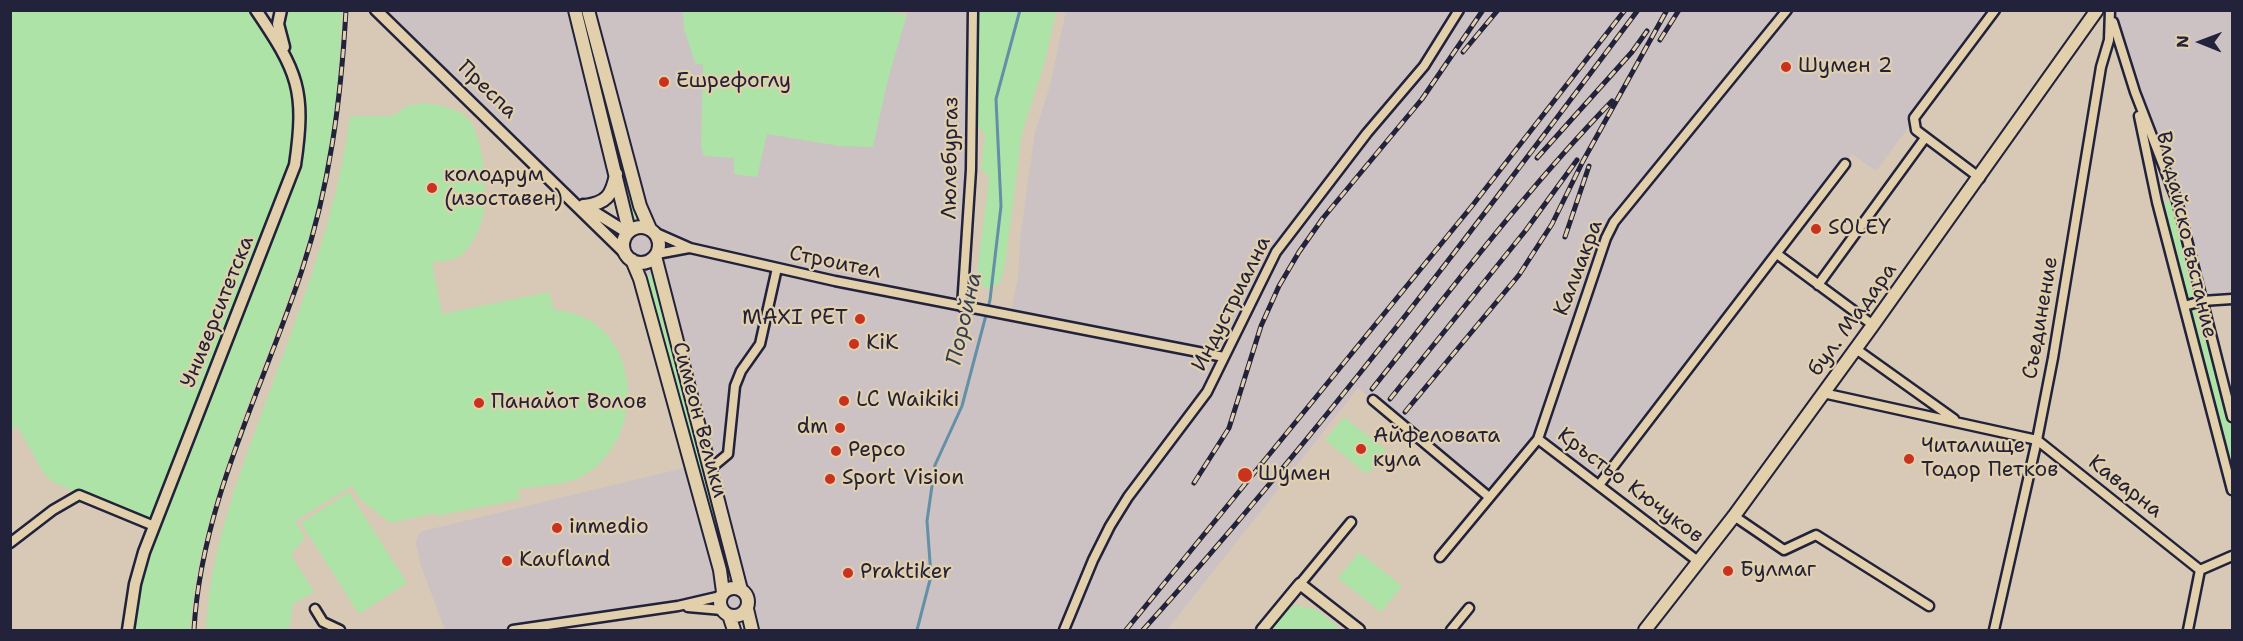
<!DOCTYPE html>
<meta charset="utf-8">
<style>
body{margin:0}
#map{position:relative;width:2243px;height:641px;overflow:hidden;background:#d8c9b7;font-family:"Shantell Sans",sans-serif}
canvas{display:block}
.frame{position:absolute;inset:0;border:12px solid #22223b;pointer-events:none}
.north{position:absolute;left:2171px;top:12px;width:60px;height:60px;-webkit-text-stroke:4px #e2d0ad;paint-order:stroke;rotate:271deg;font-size:16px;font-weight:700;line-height:24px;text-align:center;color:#22223b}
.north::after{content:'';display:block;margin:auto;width:21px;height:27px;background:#22223b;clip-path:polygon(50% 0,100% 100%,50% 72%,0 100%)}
</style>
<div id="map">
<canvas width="2243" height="641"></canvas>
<div class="frame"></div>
<div class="north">N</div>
</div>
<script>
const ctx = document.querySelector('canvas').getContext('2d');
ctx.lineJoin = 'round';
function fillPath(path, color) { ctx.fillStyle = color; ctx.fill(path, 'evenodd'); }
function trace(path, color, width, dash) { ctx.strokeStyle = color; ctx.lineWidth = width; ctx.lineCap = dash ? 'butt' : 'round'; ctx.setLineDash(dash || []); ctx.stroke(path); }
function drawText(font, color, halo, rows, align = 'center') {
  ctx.font = font + ' "Shantell Sans",sans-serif'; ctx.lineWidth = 4.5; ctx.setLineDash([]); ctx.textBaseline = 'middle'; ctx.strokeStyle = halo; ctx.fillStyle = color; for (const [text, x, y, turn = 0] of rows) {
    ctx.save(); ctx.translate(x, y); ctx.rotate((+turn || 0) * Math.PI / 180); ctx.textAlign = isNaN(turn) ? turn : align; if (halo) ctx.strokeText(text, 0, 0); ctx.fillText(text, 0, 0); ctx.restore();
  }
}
const built = new Path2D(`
 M878,10l29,5 1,-4h65l-11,296 48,9 8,-38 3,-46 14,-100 15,-46 16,-75h929l-119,160 -24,-17 -253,331 -61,-46 -49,58 -131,-109 -191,242h-415l-5,-21 -10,7 -8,-1 -7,-5 -44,-4 -165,24h-68l-24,-64 -5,-22 2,-9 5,-4 269,-65 -68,-223 4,-18 -14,-37 -29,18 -209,-195z
 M2110,11h122v288l-30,2 -25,-100z`);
const green = new Path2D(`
 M878,10l29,5 -19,64 -15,68 -34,-1 -72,-12 -10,43 -23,-3v-16l-30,-2 -3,-9 2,-82 -8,-2 -11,-34 -1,-18z
 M11,11h245l31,45 -6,-45h61c-2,44 -5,91 -12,136 -7,49 -23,98 -39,144 -40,112 -92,220 -101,339h-62l26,-104 -101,-44 -8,-7 -28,-49 -6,5z
 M577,11h6l56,206 -7,2z
 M973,11h83l-11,50 -23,72 -17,132 -5,18 -13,6 -7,-5 -3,-9 12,-97 -8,-10 4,-32 -5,-8 -9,3z
 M424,103c14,2 28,4 40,12 20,14 24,79 19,102 -3,13 -13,32 -24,40 -7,4 -19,4 -27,6l10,51 107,-22 5,18c88,5 98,129 27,167 -14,8 -46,9 -63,12l2,10 -84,17 -1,-3 -45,10 -29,-23 -9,-14 -57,35 10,17 -14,17 23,37 -21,12 -4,26h-83c4,-78 31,-149 58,-223 35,-95 73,-190 86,-291h43l14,-10z
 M2177,201l55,214v75l-75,-288z
 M653,273l80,302 -8,1 -79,-300z
 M1344,417l42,33 -19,24 -42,-34z
 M349,492l58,91 -48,31 -58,-91z
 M1359,552l43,34 -21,26 -43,-34z
 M1296,605l21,5 24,20h-71l18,-21z`);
const stream = new Path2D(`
 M917,630l14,-54 -4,-55 8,-56 27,-59 28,-106 11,-94 -5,-107 24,-89`);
const minor = new Path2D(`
 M2113,22l22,70 42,109 55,216
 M2139,116l18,86 75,288
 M1980,178l-64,-48 -2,-12 81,-108
 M656,233l34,15 145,33 389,76
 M657,254l32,-6
 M1777,254l96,71
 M1818,285l107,-147
 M2184,306l18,-5 30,-2
 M962,307l9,-137 2,-160
 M1856,349l98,70
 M1823,393l214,47 163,130
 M1373,400l116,97
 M1538,439l161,123
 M710,469l18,-15 7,-68 6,-15 19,-27 17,-76
 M1599,485l246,-321
 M1734,516l50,34 32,-15 113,71
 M10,543l43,-33 26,-15 75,31
 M1440,557l98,-118 68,-201 8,-16 173,-212
 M1300,584l51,-62
 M688,607l34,3
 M315,609l8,13 17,8
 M513,630l165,-24 43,-10
 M1064,630l29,-70 17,-34 18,-29 79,-105 69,-140 91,-119 57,-67 35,-56
 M1451,630l18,-22
 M1994,630l43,-190 16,-82 48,-291 8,-27 1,-30
 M2188,630l12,-60 32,-14`);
const tertiary = new Path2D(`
 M281,10l-3,14 6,23
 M376,10l249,243
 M583,205l45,28
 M128,630l7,-46 9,-32 151,-387c11,-75 3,-93 -39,-155
 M1262,630l38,-46 59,46`);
const secondary = new Path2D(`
 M575,10l54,221
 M588,10l52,196 10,23
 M585,206c21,-3 27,-10 31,-32
 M623 245a18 18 0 1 1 36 0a18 18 0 1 1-36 0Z
 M655,256l86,334
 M632,260l8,19 80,291 3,22
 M720 602a14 14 0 1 1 28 0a14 14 0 1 1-28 0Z
 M747,609l5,21
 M729,615l5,15
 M1645,630l89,-114 139,-191 224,-315`);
const rail = new Path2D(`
 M1660,40l19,-30
 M1463,52l35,-42
 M1537,158l95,-106 15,-21
 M1565,237l24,-71
 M1372,389c78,-98 153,-198 240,-288
 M1390,399l136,-169 51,-70
 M1405,412l114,-137 33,-51 31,-63 84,-151
 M1194,483l35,-55 32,-102 18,-40 20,-34 24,-34 99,-119 61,-89
 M194,630c7,-126 69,-242 108,-360 28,-85 39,-171 44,-260
 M1126,630l346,-424 153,-196
 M1143,630c177,-196 336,-408 495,-620`);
const markers = [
 [1786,67,6,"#c8321e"],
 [664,82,6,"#c8321e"],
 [432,188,6,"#c8321e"],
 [1816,229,6,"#c8321e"],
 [860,319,6,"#c8321e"],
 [854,344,6,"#c8321e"],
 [844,401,6,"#c8321e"],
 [479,403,6,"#c8321e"],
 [840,428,6,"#c8321e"],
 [1361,449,6,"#c8321e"],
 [836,451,6,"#c8321e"],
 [1909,459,6,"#c8321e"],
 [1245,475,8,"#c8321e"],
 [830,479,6,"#c8321e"],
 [557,528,6,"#c8321e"],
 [507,561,6,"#c8321e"],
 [1728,571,6,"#c8321e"],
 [848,573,6,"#c8321e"]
];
const poiNames = [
 ["Шумен 2",1798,67],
 ["Ешрефоглу",676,82],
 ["колодрум",444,176],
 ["(изоставен)",444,200],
 ["SOLEY",1828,229],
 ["MAXI PET",848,319,"right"],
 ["KiK",866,344],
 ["LC Waikiki",856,401],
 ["Панайот Волов",491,403],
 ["dm",828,428,"right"],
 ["Айфеловата",1373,437],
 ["кула",1373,461],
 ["Читалище",1921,447],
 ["Тодор Петков",1921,471],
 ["Pepco",848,451],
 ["Шумен",1258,475],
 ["Sport Vision",842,479],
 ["inmedio",569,528],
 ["Kaufland",519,561],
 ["Булмаг",1740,571],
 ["Praktiker",860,573]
];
const streetNames = [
 ["Преспа",487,90,44],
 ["Люлебургаз",951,158,-89],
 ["Владайско въстание",2186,235,77],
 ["Строител",835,263,12],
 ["Калиакра",1579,268,-69],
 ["Индустриална",1232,304,-63],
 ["Университетска",218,312,-68],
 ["Съединение",2041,318,-80],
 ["бул. Мадара",1853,320,-54],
 ["Симеон Велики",699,420,75],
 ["Кръстьо Кючуков",1630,486,37],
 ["Каварна",2125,487,38]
];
const waterNames = [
 ["Поройна",965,319,-77]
];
fillPath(built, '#ccc1c3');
fillPath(green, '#ade3a6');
trace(stream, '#6390a7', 3);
trace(minor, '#22223b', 13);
trace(tertiary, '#22223b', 15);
trace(secondary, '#22223b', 16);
trace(minor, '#e2d0ad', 8);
trace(tertiary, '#e2d0ad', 10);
trace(secondary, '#e2d0ad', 12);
trace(rail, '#22223b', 5);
trace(rail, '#e2d0ad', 3, [9]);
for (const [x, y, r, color] of markers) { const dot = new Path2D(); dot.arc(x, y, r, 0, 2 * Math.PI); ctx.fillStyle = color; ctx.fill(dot); trace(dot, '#e2d0ad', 2); }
drawText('21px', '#22223b', '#e2d0ad', poiNames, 'left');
drawText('21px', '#22223b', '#e2d0ad', streetNames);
drawText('italic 22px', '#323e56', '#e2d0ad', waterNames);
</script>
